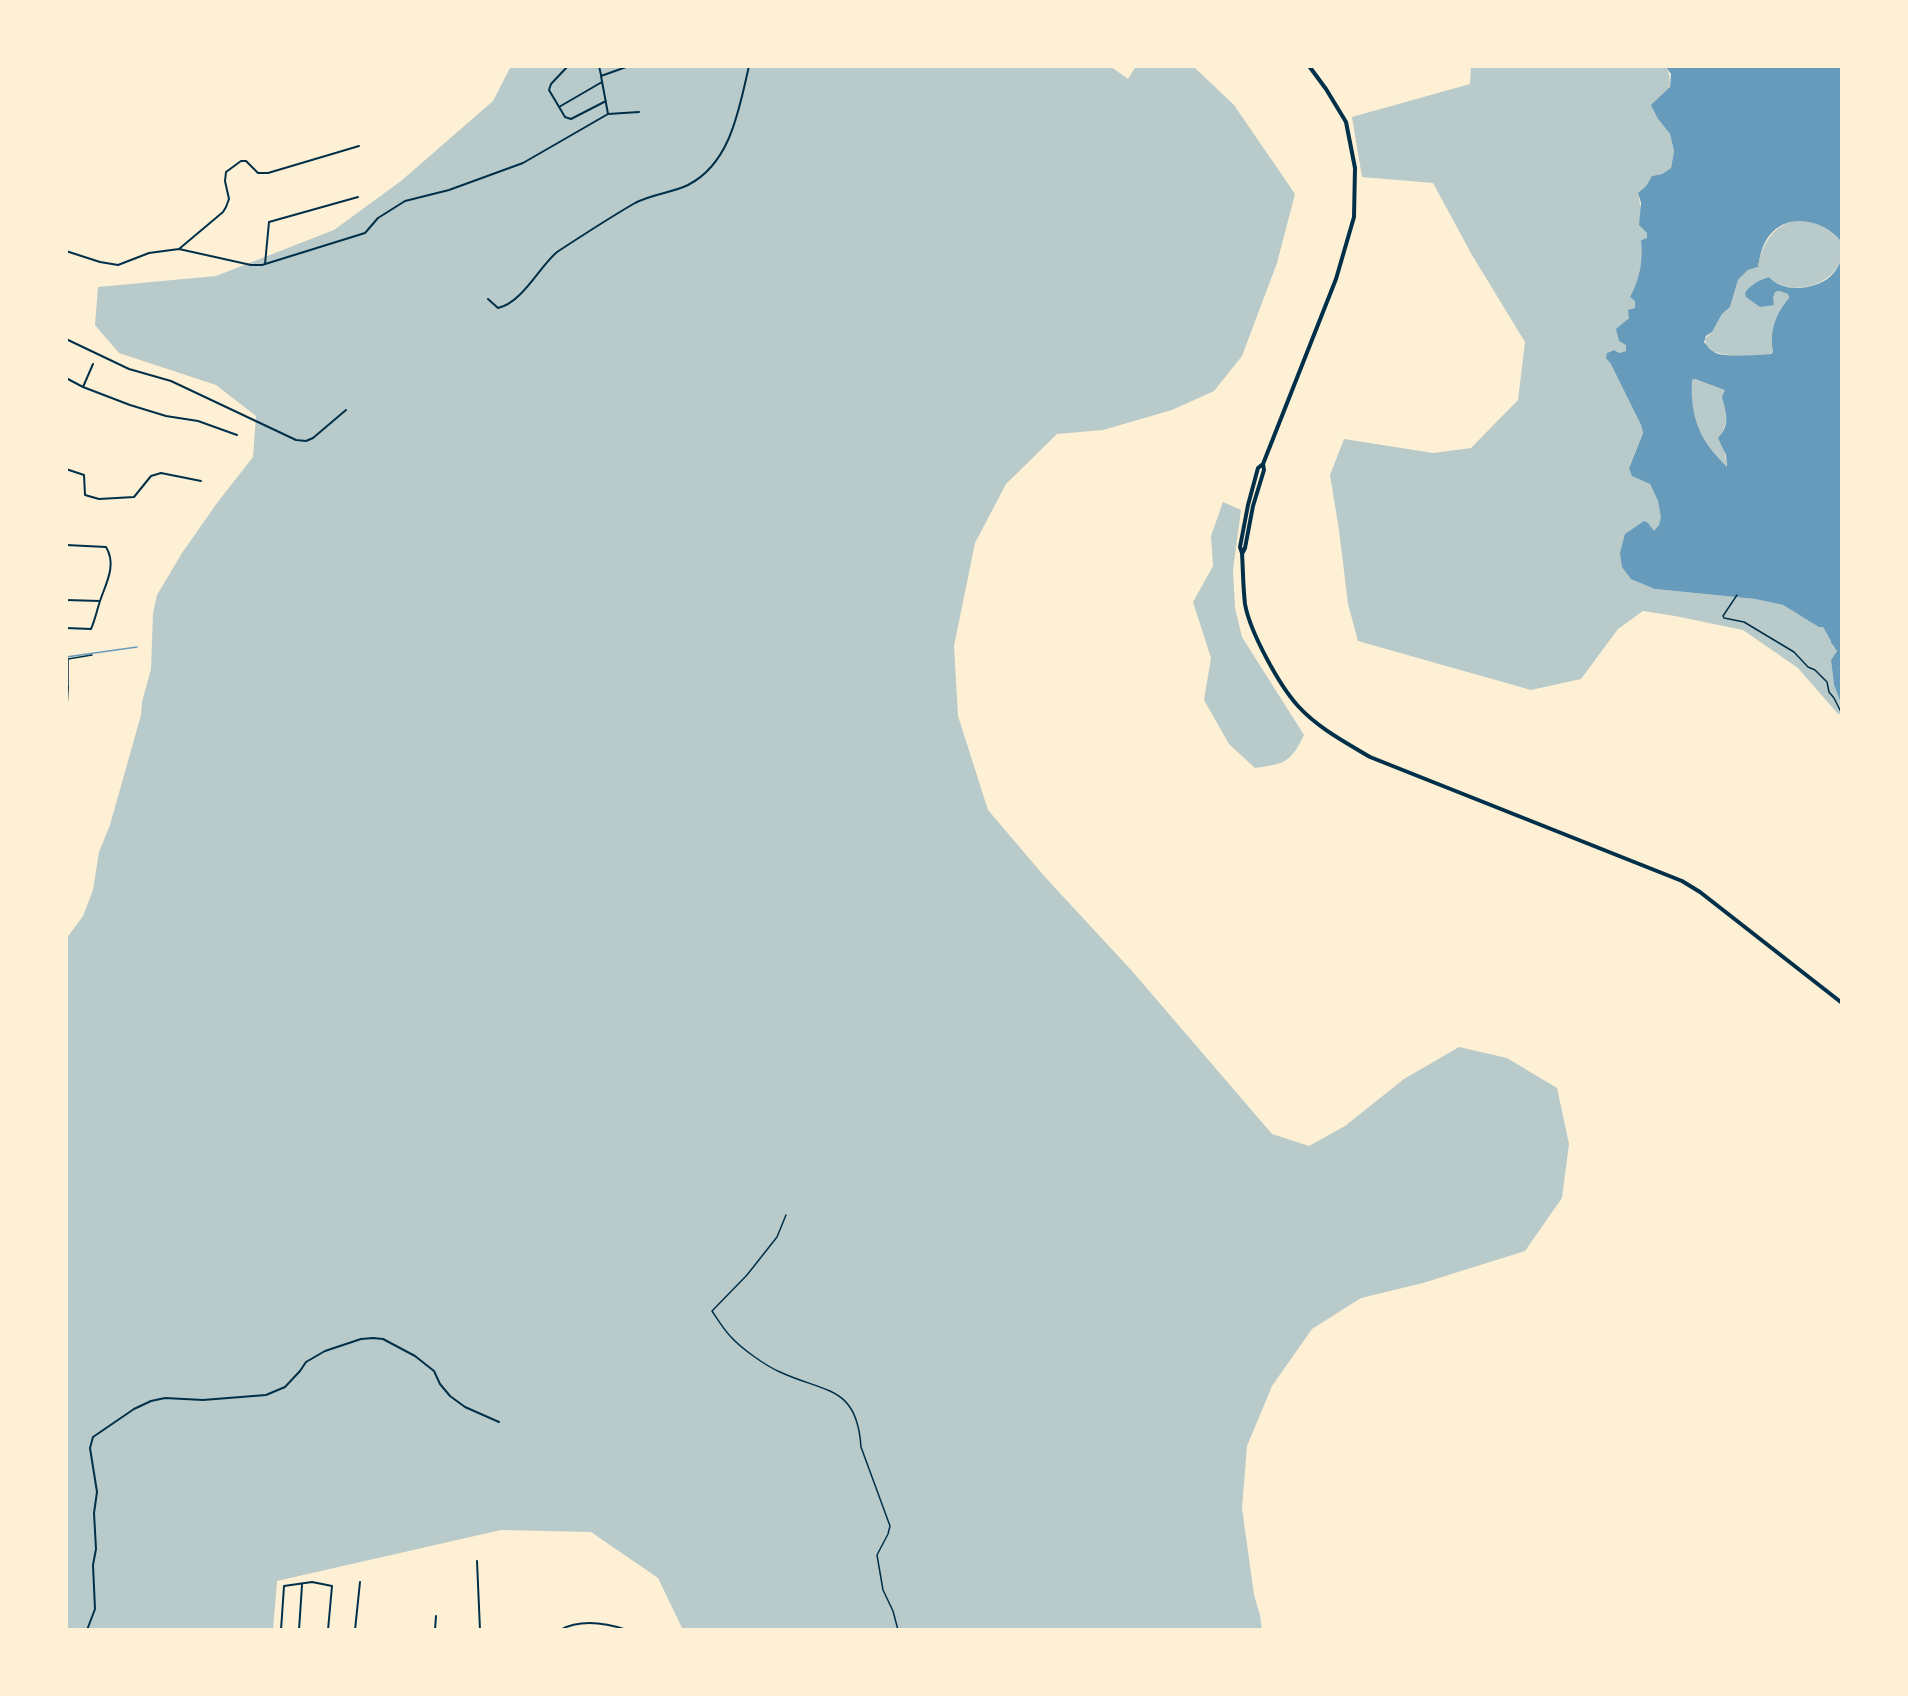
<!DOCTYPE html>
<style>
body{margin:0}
#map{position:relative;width:1908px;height:1696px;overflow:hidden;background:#fdf0d5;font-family:"Libre Baskerville",serif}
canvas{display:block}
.frame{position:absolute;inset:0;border:68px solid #fdf0d5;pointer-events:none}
</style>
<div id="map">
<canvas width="1908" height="1696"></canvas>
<div class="frame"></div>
</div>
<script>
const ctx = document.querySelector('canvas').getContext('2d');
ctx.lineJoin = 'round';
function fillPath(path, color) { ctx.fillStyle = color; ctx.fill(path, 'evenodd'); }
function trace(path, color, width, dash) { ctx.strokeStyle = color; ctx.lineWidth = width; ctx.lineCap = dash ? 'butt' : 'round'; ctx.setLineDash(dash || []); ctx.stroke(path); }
const green = new Path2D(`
 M511,66h599l18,13 8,-13h57l41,39 61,89 -18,69 -35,93 -28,35 -42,19 -69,20 -46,4 -51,50 -31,59 -21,103 4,70 30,94 57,67 87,94 140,163 37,12 36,-20 59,-47 55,-32 48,11 50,30 12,56 -7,54 -37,53 -102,32 -62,15 -49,31 -40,57 -25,60 -5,62 12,87 6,20 2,15h-579l-25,-52 -67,-46 -90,-2 -224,51 -4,49h-207v-691l17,-23 10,-26 6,-38 11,-27 31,-110 1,-13 9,-33 2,-56 4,-18 25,-42 35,-50 36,-46 3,-41 -40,-31 -97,-32 -24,-28 3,-38 118,-11 118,-46 67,-49 92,-80z
 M1471,66h194c12,17 -1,36 -7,53l12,15 4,17 -3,17 -9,6 -10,2 -6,10 -8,7 6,35 3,5v5l-6,2c2,21 -1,38 -11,57l6,4c-1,13 -10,20 -19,28l2,12 7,3v7l-7,2 -6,-3 -6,3 34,72 2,8 -14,34 21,17 8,17 4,16 -3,8 -5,7 1,57 100,10 28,6 18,11 22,11 8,14v3l6,7 -6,9 3,25 8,21v7l-4,1 -40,-46 -55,-38 -68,-14 -32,-5 -25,18 -37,50 -50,11 -173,-49 -10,-37 -9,-74 -9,-55 14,-36 89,14 38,-5 47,-48 7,-58 -53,-87 -39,-72 -71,-6 -10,-60 118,-33z
 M1793,221c21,-2 32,6 47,18 15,39 -46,64 -71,38l-17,8 -6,12 9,5 18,-4 2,-6 4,-1 9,3 1,4c-13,15 -20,34 -16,54 -11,8 -45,4 -59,0l-5,-5 -3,-1 -1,-7 7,-7 10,-18 8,-7 8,-27 10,-10 10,-3c4,-22 13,-39 35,-46z
 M1695,379l30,10 -1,16 4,11 -6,18 5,34c-27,-31 -38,-45 -35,-88z
 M1223,502l18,8 -8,60 2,38 7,29 62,98c-13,27 -19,29 -49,33l-26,-24 -25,-44 7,-42 -18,-56 20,-36 -2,-30z`);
const water = new Path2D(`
 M1665,66h177v176c-18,-22 -54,-31 -73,-6 -7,9 -9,20 -11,31l-10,3 -10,10 -8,27 -8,7 -10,18 -6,4 -2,6c2,3 7,8 10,10 8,6 46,3 57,2l2,-2c-4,-21 3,-39 16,-54l-1,-4 -9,-3 -4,1 -2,6 1,7 -14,2 -14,-10 -1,-4c5,-8 14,-13 24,-16 14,15 38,13 55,4 8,-4 15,-14 18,-23v448l-8,-21 -3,-25 6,-9 -6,-8v-2l-8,-14h-4l-36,-22 -28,-6 -100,-10 -24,-10 -9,-12 -2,-14 5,-19 19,-13 4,2 6,8 5,-6 2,-8 -3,-16 -8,-17 -18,-8 -3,-8 14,-35 -2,-8 -30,-61 -5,-6 1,-5 7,-3 5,3 7,-2v-6l-7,-4 -3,-12 13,-11 -1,-8 7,-2v-7l-5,-4c10,-19 13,-36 11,-57l6,-2v-5l-8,-8 2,-22 -3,-10 8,-7 6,-10 10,-2 9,-6 3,-17 -4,-17 -12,-15 -7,-14 19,-18 1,-13zM1695,379l30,11 -3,7c4,16 9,27 -4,41l8,17 1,12c-27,-27 -37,-48 -35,-87z`);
const stream = new Path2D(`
 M66,657l71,-10`);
const path = new Path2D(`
 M1737,595l-14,21 1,2 20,4 50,30 14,15 7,3 12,12 2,10 5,6 8,16
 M786,1215l-9,22 -30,38 -35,36c6,9 12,19 19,26 11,12 35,29 49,35 45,21 77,13 81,75l29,79 -2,8 -11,21 6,35 10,21 5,19`);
const service = new Path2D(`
 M68,687v-28l24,-4`);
const minor = new Path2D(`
 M568,66l-17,18 -2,6 16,27 6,2 35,-18
 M599,66l2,9
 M559,107l43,-25
 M608,114l-7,-38 28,-10
 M179,249l44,-37 3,-5 3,-8 -4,-18 1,-9 15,-11h5l12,12h10l91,-27
 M66,251l34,11 18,3 31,-12 30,-4 72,16h11l103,-32 13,-15 27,-17 44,-11 74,-27 85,-49 31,-2
 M265,264l4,-42 89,-25
 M488,299l10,9c24,-5 41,-41 59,-56 26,-17 52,-34 78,-49 17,-9 36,-10 53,-18 43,-22 51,-76 61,-119
 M66,339l63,30 42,12 125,59 10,1 7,-3 33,-28
 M66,378l17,9 47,18 36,11 32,5 39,14
 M83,387l10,-23
 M66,469l18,6 1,20 14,4 35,-2 17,-21 10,-3 40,8
 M66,545l40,2c11,18 0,36 -6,54 -3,9 -5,19 -9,28l-25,-1
 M66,600l34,1
 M66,719l2,-32
 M477,1561l3,69
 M87,1630l8,-21 -2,-44 3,-16 -2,-36 3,-21 -7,-44 3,-11 41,-28 17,-8 14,-3 38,2 63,-5 19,-8 15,-16 6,-9 19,-11 36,-12 12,-1 10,1 32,17 19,15 6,13 10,12 15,11 34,15
 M281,1630l3,-44 28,-4 20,4 -4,44
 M299,1630l3,-45
 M355,1630l5,-48
 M435,1630l1,-14
 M560,1630c20,-11 46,-7 67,0`);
const secondary = new Path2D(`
 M1309,66l17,23 20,33 9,46 -1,49 -18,62 -73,185 -5,4 -10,37 -8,42 2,6c1,16 1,34 3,51 5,28 34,81 53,102 20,22 47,36 72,51l312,124 18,11 142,111
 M1243,552l2,-4 8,-42 11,-36 -1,-6`);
fillPath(green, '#b9caca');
fillPath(water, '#669bbc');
trace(stream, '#669bbc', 1.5);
trace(path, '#003049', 1.5);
trace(service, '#003049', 1.5);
trace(minor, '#003049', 2);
trace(secondary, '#003049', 4);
</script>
